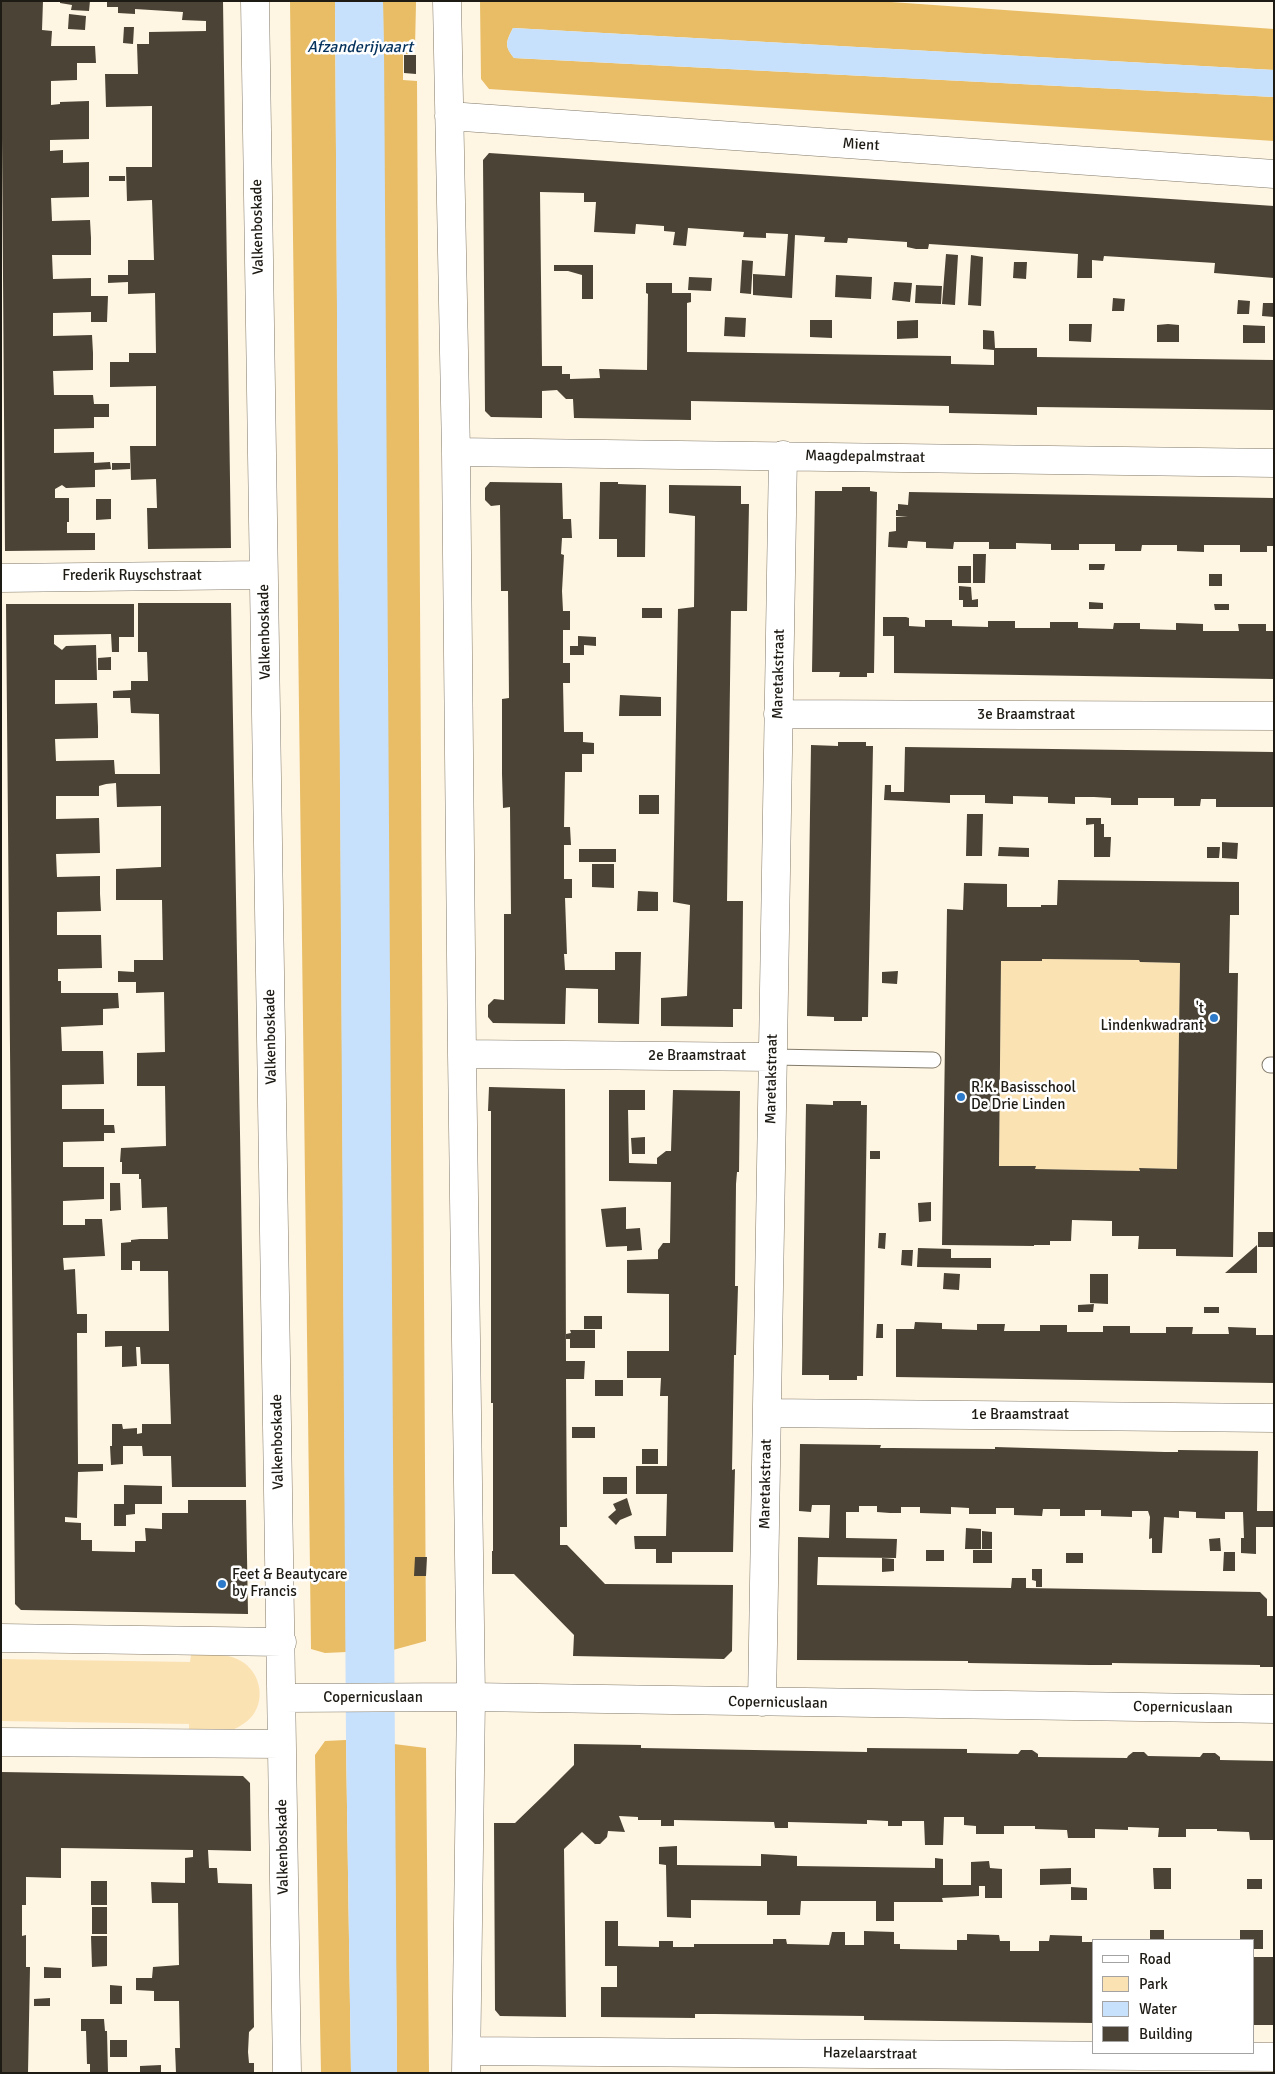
<!DOCTYPE html>
<style>
body{margin:0}
#map{position:relative;width:1275px;height:2074px;overflow:hidden;background:#fff5e3;font-family:Signika,sans-serif}
canvas{display:block}
.frame{position:absolute;inset:0;border:2px solid #1e1a14;pointer-events:none}
.legend{position:absolute;left:1092px;top:1939px;width:162px;height:115px;box-sizing:border-box;background:#fff;border:1px solid #a5a3a1;margin:0;padding:6px 9px;list-style:none;font-size:15px;color:#1e1a14}
.legend li{display:flex;align-items:center;gap:10px;height:25px}
.legend b{width:25px;border:1px solid #a5a3a1}
</style>
<div id="map">
<canvas width="1275" height="2074"></canvas>
<div class="frame"></div>
<ul class="legend">
<li><b style="height:6px;background:#fff"></b>Road</li>
<li><b style="height:14px;background:#fbe2b3"></b>Park</li>
<li><b style="height:14px;background:#c7e0fc"></b>Water</li>
<li><b style="height:14px;background:#4b4335"></b>Building</li>
</ul>
</div>
<script>
const ctx = document.querySelector('canvas').getContext('2d');
ctx.lineJoin = 'round';
function fillPath(path, color) { ctx.fillStyle = color; ctx.fill(path, 'evenodd'); }
function trace(path, color, width, dash) { ctx.strokeStyle = color; ctx.lineWidth = width; ctx.lineCap = dash ? 'butt' : 'round'; ctx.setLineDash(dash || []); ctx.stroke(path); }
function drawText(font, color, halo, rows, align = 'center') {
  ctx.font = font + ' Signika,sans-serif'; ctx.lineWidth = 5; ctx.setLineDash([]); ctx.textBaseline = 'middle'; ctx.strokeStyle = halo; ctx.fillStyle = color; for (const [text, x, y, turn = 0] of rows) {
    ctx.save(); ctx.translate(x, y); ctx.rotate((+turn || 0) * Math.PI / 180); ctx.textAlign = isNaN(turn) ? turn : align; if (halo) ctx.strokeText(text, 0, 0); ctx.fillText(text, 0, 0); ctx.restore();
  }
}
const green = new Path2D(`
 M1042,959l97,1 1,2 40,1 -3,206 -37,-1 -1,3 -104,-2v-3h-36l2,-205h41z
 M191,1655c16,0 35,-3 50,6 18,10 25,36 12,54 -5,7 -17,14 -25,17 -10,4 -28,1 -39,1v-9l-188,-3v-62l189,3z`);
const forest = new Path2D(`
 M290,1h45l11,1651 -21,1 -14,-4z
 M383,1h33v2l-1,45h-3v6h-9v26l14,1 9,1560 -33,9z
 M480,1h397l397,28v41l-761,-42c-7,14 -9,17 1,30l760,39v44l-785,-52 -8,-10z
 M346,1740l5,333h-30l-6,-318 10,-14z
 M394,1744l32,4 3,325h-32z`);
const water = new Path2D(`
 M335,1h48l1,46 13,2026h-46l-5,-333z
 M513,28l761,42v27l-760,-39c-10,-12 -8,-16 -1,-30z`);
const building = new Path2D(`
 M1,1h42l-1,29 10,1 -1,15h44l1,17h-19v17l-26,1v24l9,-1v-2l29,-1v38l-39,1v11l13,-1v13l26,-1v35l-38,1 1,23 38,-1 1,18v17h-39l1,24 38,-1v18h17l-1,26h-16v-10l-38,1v23l39,-1 1,18v17l-40,1 1,24h39l1,9h15v13h-15v11l-40,1v24l40,-1v11l16,-1 1,7 -16,1v17l-29,1 -4,-3 -7,4v9h14v24h-2v11h28v17l-90,1z
 M60,1h30l-1,10 -18,-1 1,-5 -12,-2z
 M107,1h116l8,547 -83,1 -1,-41h10l-1,-29 -25,1 -1,-34h26v-60l-46,1v-25h19v-9h27l-1,-60 -27,1v-12l-20,1v-8h20v-15h26l-2,-60 -25,1 -1,-34h26v-61l-46,1 -1,-33h33l-1,-30h12v-12l57,-1v-10l-24,-1 1,-8 -48,-3v5l-17,-1v-6h-11z
 M69,14l17,2 -1,14 -17,-1z
 M124,27h10l-1,17 -10,-1z
 M404,55h12v19l-12,-1z
 M489,153l785,53v72l-60,-5 1,-10 -111,-7 -1,5 -11,-1v18h-15l1,-24 -149,-10 -1,5h-12l-9,-2v-5l-59,-4 -1,5 -23,-1 1,-5 -30,-2 -3,63 -39,-3v-21l32,2 3,-42 -22,-1v5l-23,-1 1,-5 -56,-4 -2,18 -13,-1 2,-13 -11,-1v-5l-28,-2 -1,10 -41,-2 2,-30h-12v-9l-44,-1 2,174h20v8h8v5l30,-1 -1,-9 48,1 1,-76 -2,-1v-10h26v10h19v9l-4,1v49l264,4v8l43,1v-15l-11,-1v-19l11,1 1,17h42v9l237,3v50l-237,-3v8l-88,-2v-7l-258,-5v19l-117,-2 -1,-19h-7l-9,-9 -15,1v27l-51,-1 -6,-6 -2,-251z
 M109,176h16v5h-16z
 M946,254l12,1 -3,50 -13,-1z
 M971,255l12,2 -2,49 -13,-1z
 M742,260l11,1 -2,33 -11,-1z
 M1014,262h13l-1,17 -13,-1z
 M554,265h39v34h-11v-24l-14,-4h-14z
 M836,275l36,2 -1,22 -36,-2z
 M689,277l23,1 -1,13 -23,-1z
 M894,282l18,1 -2,19 -18,-2z
 M916,285l26,1 -1,18 -26,-1z
 M1113,298l12,1 -1,12h-12z
 M1238,300l12,1 -1,13h-12z
 M1263,303h11v14l-12,-1z
 M725,317l21,1 -1,19 -21,-1z
 M810,320h22v18l-22,-1z
 M918,320v18l-21,1v-18z
 M1069,324h23l-1,18 -22,-1z
 M1168,324l11,1v17h-22v-17z
 M1243,325l22,1v17h-22z
 M112,463h18v6l-18,1z
 M490,482l72,1 1,36h8l1,19h-10l-1,16 3,1 -2,36 1,20h7v19h-7v33h7v20h-7l1,49h19v10l11,1v11h-12v18h-17l-1,55h6l1,18h-7v34h8v19h-7l2,56h-3l1,16h50v-18h26l-2,72 -41,-1v-34l-32,-1 -1,36 -72,-1 -5,-6v-12l6,-6 10,1v-86h7l-1,-107 -7,1 -1,-34v-75l7,-1 -1,-107h-7l-1,-86 -9,1 -6,-6v-12z
 M600,482h18v2l28,1 -1,72h-28v-18h-18z
 M669,485l72,1v18h8l-2,107h-16l-4,290h16l-1,108h-9v18l-72,-1v-28l26,-2 3,-91 -17,-3 5,-293 16,-2 1,-91 -26,-3z
 M842,487h28v4l7,1 -3,181h-7v4h-28l1,-5h-28l3,-181h27z
 M909,492l365,6v48h-7v6h-27v-7h-36v7l-27,-1v-6h-35l-1,6h-26v-7h-36v6h-28v-6l-35,-1v6h-27v-7h-35l-1,7 -27,-1v-6l-18,-1 -1,7 -19,-1 1,-15 7,-1v-14h12l-12,-1v-6h2v-6l10,1z
 M96,499h15v20l-15,1z
 M973,554h13l-1,29h-12z
 M1089,564h16l-1,6h-15z
 M958,566h13v17h-13z
 M1209,574h13v12h-13z
 M959,586l12,1 1,13 6,-1v8h-15v-7h-4z
 M1089,602l14,1v6h-14z
 M138,603h93l15,884h-74l-1,-31h-28l-1,-10h-19v18l-12,1 -1,-19h2v-22h10l1,5 14,-1v6l5,-1v-9h29l-2,-60h-28l-1,-17h-4l1,19 -15,1v-21l-17,1v-16h64l-1,-60h-28v-10h-8v9h-11v-27l10,-1v-2l9,-1h28l-1,-32 -25,1 -1,-29h-2v-5h-17v-12h-2l1,-14 45,-2 -1,-60h-28v-33l28,-1 -1,-60 -28,1v-11h-18v-11l16,1v-12h29l-1,-60h-46v-31l45,-2v-61l-44,1 -1,-24 -10,1 -7,2v10h-43v23l43,-1 1,35 -44,1 1,23 43,-1v18l1,17 -44,1v23h44l1,33 -44,1v12h3v12h57l1,15 -16,1v16l-42,2 1,24h41l1,33 -42,1v24h42v16h10l1,8h-11v8l-41,1v25h41v32l-41,2v24h22v-6h17l3,37 -42,2 1,12 11,-1 2,45h10v19h-10l1,131h25v7l-25,1 -1,46 -12,-1v5l16,1v17h11v11l43,1v-11h11l-1,-13 17,1v-16h26v-13h58l2,114 -227,-4 -6,-6 -9,-1000h128v33h-15v15h-7l-1,-18 -57,1v9l8,6 4,-4 30,-1 1,35h-42v24l42,-1 1,24v11l-43,1 1,22 58,-1 1,14h45l-1,-60 -28,-1 -1,-15h-17v-7l18,-1v-9h17l-1,-29h-9z
 M1214,604h15v6h-14z
 M642,608h20v10h-20z
 M883,617h23l3,1v8l16,1v-7h27v6l36,1v-6h27v7h35v-6h28v6l35,1 1,-6h26v6l36,1v-7l27,1v7h36l-1,-7h28v7h8v48l-380,-6v-37h-11z
 M578,636l18,1v9l-12,-1v10h-14v-9h8z
 M111,657v13h-13v-12z
 M620,695l41,2v19h-42z
 M838,742h28v4h7l-5,271h-6v4h-28v-4l-27,-1 4,-271 27,1z
 M905,747l369,5v55h-58v-8h-15l-1,7h-26v-8h-36v7h-27v-7l-17,-1h-19v7l-27,-1v-6l-35,-1v8l-28,-1v-8h-35v8l-66,-3 1,-15h6v7h13z
 M639,795h20v19h-20z
 M967,814h16l-1,42h-16z
 M1086,818h15v6h3v13h7l-1,20h-16v-33l-8,1z
 M1222,842l16,1 -1,16 -15,-1z
 M999,847l30,1v9l-31,-1z
 M1207,847h13l-1,11h-12z
 M579,849h37v13h-37z
 M592,864h22v24l-22,-1z
 M1058,880l181,2v33h-9l-1,58h9l-5,284 -57,-1v-7h-38l1,-13h-27v-15l-40,-1 -1,21h-21v4h-16v1l-92,-1 5,-336 16,1 1,-27 43,1v23h34v-2h16zM1042,959l97,1 1,2 40,1 -3,206 -38,-1 1,3 -105,-2 1,-3h-37l2,-205h41z
 M638,891l20,1v19h-21z
 M898,971l-1,13 -15,-1v-11z
 M489,1087l76,2 1,272h19l-1,18h-18l1,148h-7v18h7l38,39 128,1 -1,66 -8,8 -151,-3 1,-21 -60,-61h-22v-23h1v-148h-2v-292h-3z
 M609,1090h36v20h-17l1,53 28,1v-6l9,-7h5l2,-61 67,1 -1,81h-2l-1,12 -1,102h3l-2,69h-2l-2,115 3,-1 -2,83h-61v11h-16v-14h-21l-1,-13h32l1,-42h-31v-28h31l1,-70h-8l1,-18h-34v-27h42v-57l-42,-1v-33l31,-1v-9l5,-7h7l1,-61 -62,-1z
 M833,1101h28v4h6l-4,271h-6v4h-28v-5h-27l4,-271 27,1z
 M645,1137v17h-13l-1,-16z
 M870,1151h10v8h-10z
 M110,1183h10l1,27 -11,1z
 M931,1202v19l-12,1 -1,-19z
 M626,1207v22l14,-1 2,22 -15,1v-5l-21,1 -5,-38z
 M1258,1232h16v15h-16z
 M879,1233h7l-1,16 -7,-1z
 M1257,1245v28h-32z
 M918,1248l33,1v9h40v10l-74,-1z
 M902,1250h11l-1,16 -11,-1z
 M944,1273l16,1 -1,16 -16,-1z
 M1090,1274h18v30l-18,-1z
 M1094,1304l-1,8h-15v-7z
 M1204,1307h15v6h-15z
 M584,1316h18v13h-18z
 M915,1322l27,1v6l35,1v-6h28l-1,7h36v-6h27v7h36v-6h27v7h36v-6h27l-1,7h37l-1,-7 28,1v7h18v48l-378,-6v-48h18z
 M877,1324h6v14h-7z
 M570,1330h25v18h-25v-9h-4v-5l5,-1z
 M595,1380h28v16h-28z
 M572,1427h23v11h-23z
 M800,1444l81,1 -1,3h12l103,1v-2l170,5h13v-2l80,1 -1,60h16v16h-17v27l-15,-1v-15h3l-1,-26h-18v7l-29,-1v-6l-17,-1v7l-15,-1 -2,36h-10v-15l-3,1 1,-22 -2,-6h-16v6l-31,-1v-6h-16v6h-25v-7h-17l-1,7 -28,-1v-7h-18v6h-27v-6l-18,-1v7l-31,-1v-6h-19v6h-11l-13,-1v-6h-18v6h-13v26l51,1 -1,19 -78,-1 -1,28 194,3 1,-10h14v10l234,4 7,7v17h7v51h-14v-2l-148,-2v2h-22l-122,-2v-2l-171,-1 1,-123 31,1 1,-33h-18l-1,7 -12,-1z
 M642,1449h16v15h-16z
 M603,1477h24v17h-24z
 M124,1485l38,1v18h-27v10l-9,1v11h-12v-22h10z
 M627,1498l5,17 -12,5 -4,5 -8,-8 8,-7 -3,-6z
 M966,1528l15,1v20h-16z
 M982,1531l10,1v17h-10z
 M1220,1538l1,13h-11l-1,-12z
 M926,1550h18v11h-18z
 M973,1550h19v13h-19z
 M1224,1552h11v19h-12z
 M1066,1553h17v10h-17z
 M415,1557h12l-1,19h-12z
 M882,1558l12,1v12l-12,1z
 M1032,1569h10v18h-6v-6l-4,-1z
 M574,1744l67,1v3l226,4v-4l100,1v4l51,1 3,-4h11l6,4v3l89,1 1,-2 5,-4h11l4,4 52,1 3,-4h12l5,4v3l54,1v79h-24l-1,-8 -32,-1v-2h-31v8h-28l1,-9 -31,-1v3l-33,-1v9h-27l-1,-8 -32,-1v-3h-31v8h-28v-8l-12,-1v-8h-20l-1,28h-18l-1,-24h-22v5h-14v-5l-21,-1v4l-79,-2v6h-13l-1,-6 -100,-2v6h-13v-6h-23v-3l-19,-1 6,16 -17,-1 -1,6 -7,7h-5l-13,-12 -18,17 2,168 -66,-1 -5,-6 -1,-187h21l30,-29 29,-29z
 M1,1772l242,4 7,7 1,68 -43,-1 1,18h8l1,15 34,1 2,143 -5,5 -1,20 1,11h5v10h-78l-1,-25h5l-1,-47h-25v-10l-18,-1v-12h16l1,-11 26,-2 -1,-62h-26l-1,-21 34,1v-25l8,-1v-7l-132,-2v30l-35,-1v28h-4v31l4,-1v32h4l-2,106h-27z
 M677,1846v19l84,1v-12l36,2v10l138,2v-10l8,1v26h28v-23l18,-1 1,7 12,1v29h-17v-12h-6v10l-37,2 1,4h-49v19h-18v-20h-75l-1,14h-33v-14l-76,-1v18l-24,-1 -1,-52 -7,-1v-17z
 M1071,1868v16l-31,1v-16z
 M1153,1868h18v21h-17z
 M1247,1879h15v10h-15z
 M91,1881h16v24h-16z
 M1071,1887l16,1v12h-16z
 M92,1907h15v27h-15z
 M605,1921h13v25l41,1v-6h14v6h21v-3h79v-5h13l1,5 42,1 3,-13h13v13h19v-14l30,1v12h6v5l57,1v-10h10v-6l32,1 1,6h10v10h29v-10h10l1,-6 32,1v6h11l1,81 -230,-3v-4l-149,-2h-20v4l-94,-1v-30h16v-21h-12z
 M1150,1930h14v10h-14z
 M1240,1930h23v19h-9v-9h-14z
 M91,1936h16v30l-15,1z
 M1254,1957h20v68h-20z
 M44,1967l17,1v10h-17z
 M110,1985l12,1v18h-12z
 M50,1998v8h-16v-7z
 M81,2019h23l1,12h2l1,42h-18v-9h-3l-1,-33h-5z
 M110,2040h17v17h-17z
 M161,2065v8h-21v-7z`);
const service = new Path2D(`
 M773,1057l160,3
 M1270,1065h4`);
const minor = new Path2D(`
 M255,1l32,2072
 M447,1l9,451 6,602 9,643 -5,376
 M449,116l825,58
 M456,452l818,11
 M1,578l262,-3
 M778,714l496,2
 M462,1054l311,3
 M767,1413l507,5
 M1,1638l281,4
 M282,1698l189,-1 803,12
 M762,1702l21,-1247
 M1,1742l280,2
 M467,2051l807,6`);
const markers = [
 [1214,1018,5,"#2c7ac9"],
 [961,1097,5,"#2c7ac9"],
 [222,1584,5,"#2c7ac9"]
];
const streetNames = [
 ["Mient",861,145,4],
 ["Valkenboskade",258,227,-91],
 ["Maagdepalmstraat",865,457,1],
 ["Frederik Ruyschstraat",132,576],
 ["Valkenboskade",265,632,-91],
 ["Maretakstraat",779,674,-89],
 ["3e Braamstraat",1026,715],
 ["Valkenboskade",271,1037,-91],
 ["2e Braamstraat",697,1056],
 ["Maretakstraat",772,1079,-89],
 ["1e Braamstraat",1020,1415],
 ["Valkenboskade",278,1442,-91],
 ["Maretakstraat",766,1484,-89],
 ["Copernicuslaan",373,1698],
 ["Copernicuslaan",778,1703,1],
 ["Copernicuslaan",1183,1708,1],
 ["Valkenboskade",283,1847,-91],
 ["Hazelaarstraat",870,2054,1]
];
const poiNames = [
 ["'t",1204,1009,"right"],
 ["Lindenkwadrant",1204,1026,"right"],
 ["R.K. Basisschool",971,1088],
 ["De Drie Linden",971,1105],
 ["Feet & Beautycare",232,1575],
 ["by Francis",232,1592]
];
const waterNames = [
 ["Afzanderijvaart",360,48]
];
fillPath(green, '#fbe2b3');
fillPath(forest, '#e8bd65');
fillPath(water, '#c7e0fc');
fillPath(building, '#4b4335');
trace(service, '#827a6a', 17);
trace(minor, '#827a6a', 29);
trace(service, '#fff', 15);
trace(minor, '#fff', 28);
for (const [x, y, r, color] of markers) { const dot = new Path2D(); dot.arc(x, y, r, 0, 2 * Math.PI); ctx.fillStyle = color; ctx.fill(dot); trace(dot, '#fff', 2); }
drawText('15px', '#1e1a14', '#fff', streetNames);
drawText('15px', '#1e1a14', '#fff', poiNames, 'left');
drawText('italic 16px', '#05325c', '#fff', waterNames);
</script>
